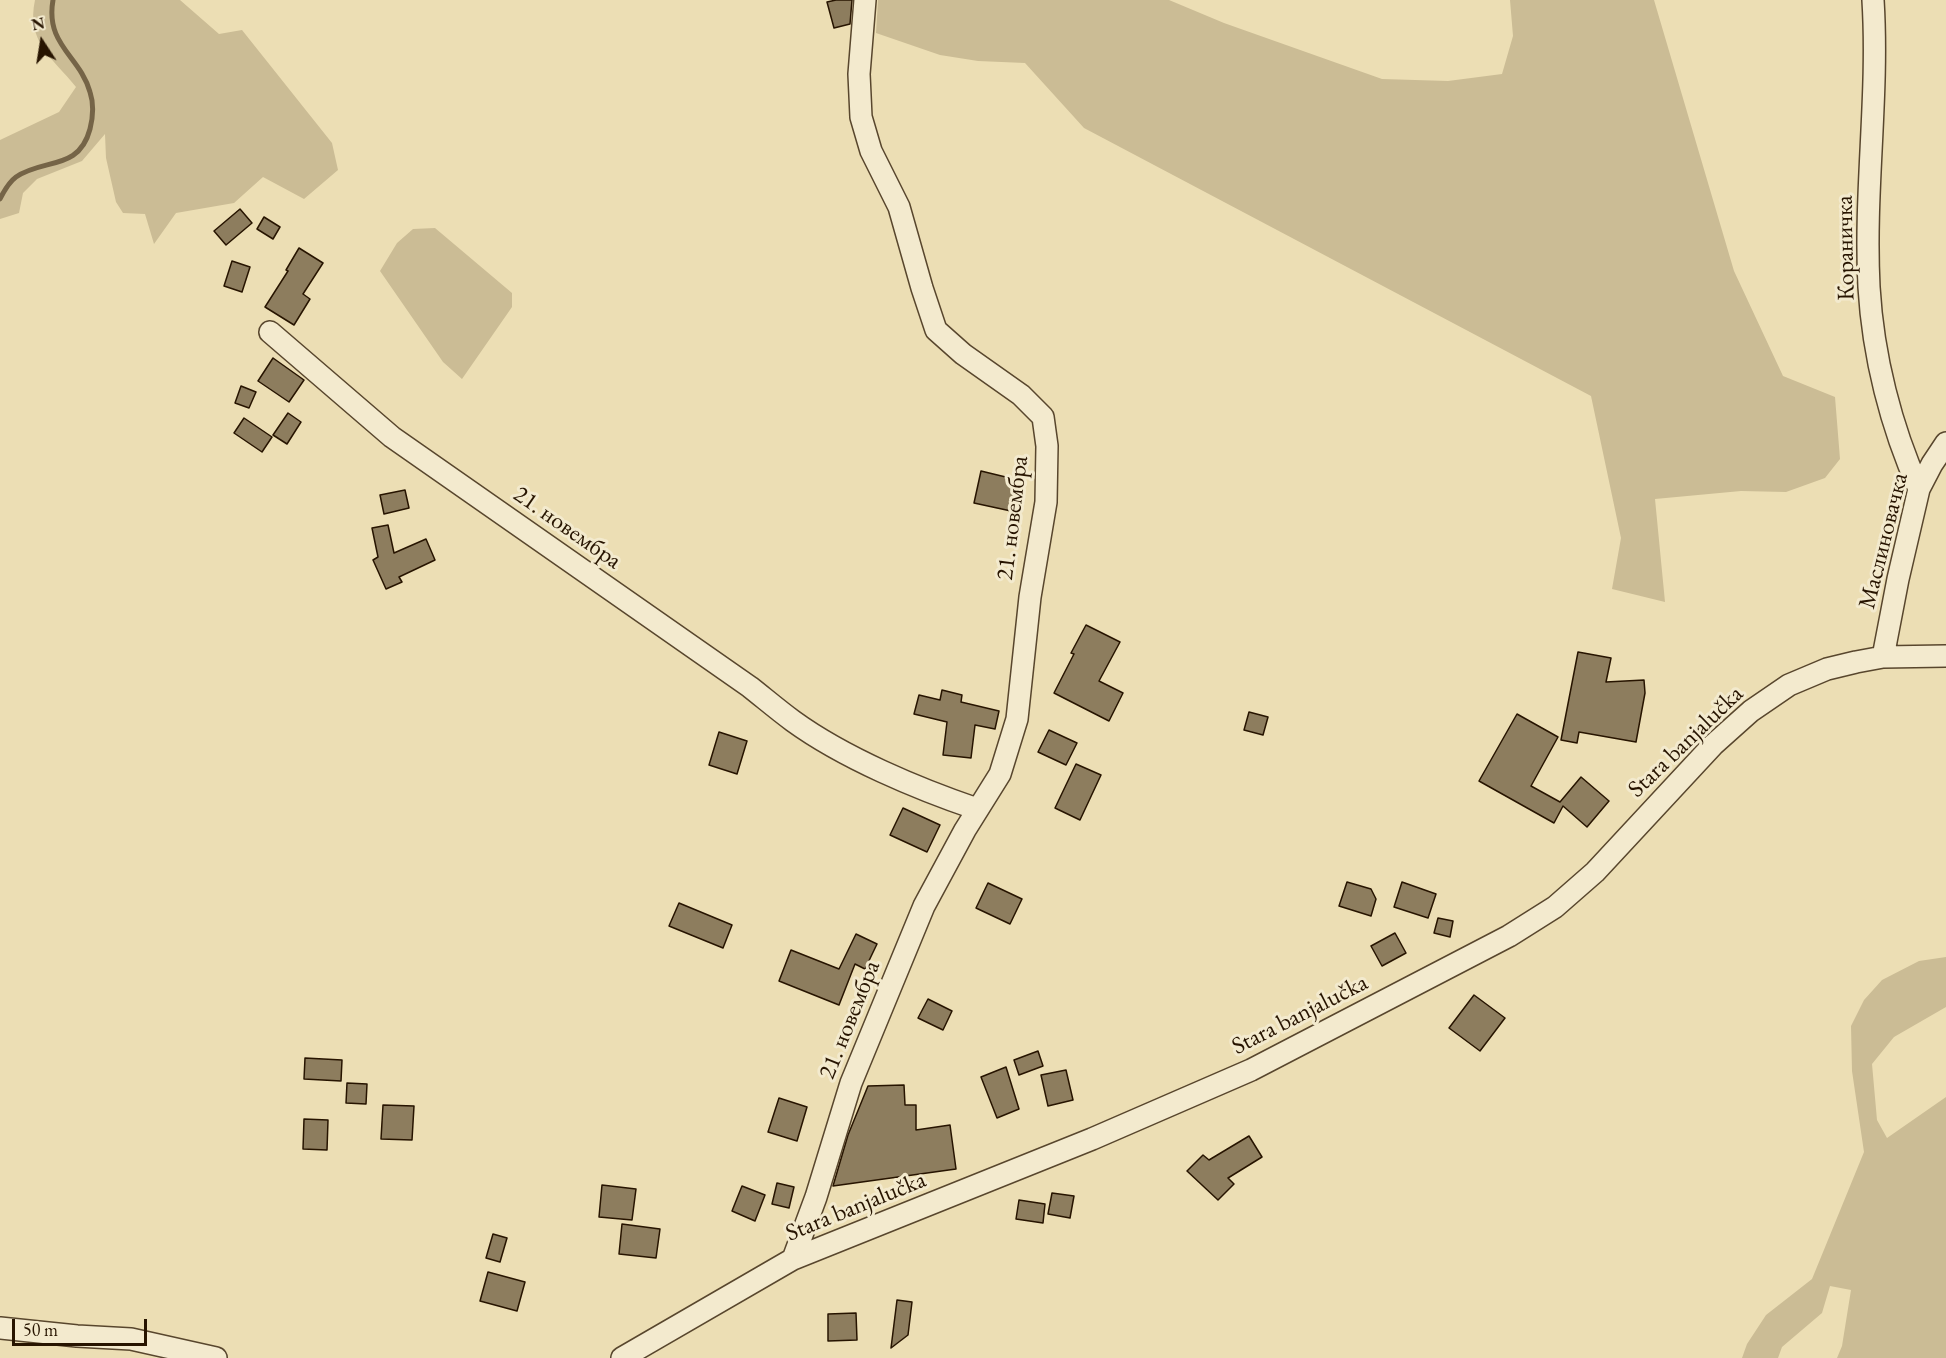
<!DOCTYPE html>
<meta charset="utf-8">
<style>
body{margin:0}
#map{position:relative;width:1946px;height:1358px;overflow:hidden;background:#ecdeb4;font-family:"EB Garamond",serif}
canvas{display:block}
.north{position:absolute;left:12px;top:12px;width:60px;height:60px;-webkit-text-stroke:4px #f3eace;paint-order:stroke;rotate:348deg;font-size:16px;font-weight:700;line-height:24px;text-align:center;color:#271400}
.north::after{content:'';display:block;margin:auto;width:21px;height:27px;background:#271400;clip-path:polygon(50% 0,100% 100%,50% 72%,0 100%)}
.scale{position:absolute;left:12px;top:1319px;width:135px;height:27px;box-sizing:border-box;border:3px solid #271400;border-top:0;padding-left:8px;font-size:18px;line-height:21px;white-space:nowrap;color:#271400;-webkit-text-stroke:4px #f3eace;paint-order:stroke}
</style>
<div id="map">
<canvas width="1946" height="1358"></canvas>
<div class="north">N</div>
<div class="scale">50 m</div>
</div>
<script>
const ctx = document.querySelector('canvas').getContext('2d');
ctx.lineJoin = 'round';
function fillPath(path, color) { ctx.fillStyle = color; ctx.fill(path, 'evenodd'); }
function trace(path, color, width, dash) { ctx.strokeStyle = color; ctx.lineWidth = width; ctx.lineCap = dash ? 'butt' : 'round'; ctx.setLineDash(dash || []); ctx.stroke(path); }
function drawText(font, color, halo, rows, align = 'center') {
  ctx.font = font + ' "EB Garamond",serif'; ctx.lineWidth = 6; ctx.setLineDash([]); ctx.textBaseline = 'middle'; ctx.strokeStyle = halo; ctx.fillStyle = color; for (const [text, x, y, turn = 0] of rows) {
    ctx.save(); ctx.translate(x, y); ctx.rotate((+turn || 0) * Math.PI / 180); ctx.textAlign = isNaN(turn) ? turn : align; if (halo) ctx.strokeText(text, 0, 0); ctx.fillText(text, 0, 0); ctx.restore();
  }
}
const green = new Path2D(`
 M35,0h145l39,34 23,-4 90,113 6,27 -34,29 -41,-22 -29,26 -58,10 -22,31 -9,-30 -22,-1 -7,-11 -10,-44 -1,-24 -23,27 -45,18 -14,14 -4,20 -19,6v-79l59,-28 17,-25c-24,-30 -50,-45 -41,-87z
 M878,0h291l55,23 158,56 66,2 54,-7 11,-38 -3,-36h144l80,271 49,105 52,21 5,62 -15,19 -39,14 -45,-1 -86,8 10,103 -53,-13 9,-51 -30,-142 -507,-268 -59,-65 -47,-2 -38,-6 -64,-22z
 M435,228l77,65v14l-50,72 -19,-17 -63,-91 17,-28 16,-14z
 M1946,957v50l-52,30 -22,27 5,56 10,18 59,-41v261h-109l5,-12 9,-56 -21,-4 -8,27 -40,34 -4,11h-36l5,-14 19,-29 46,-36 52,-127 -12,-81 -1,-45 13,-26 18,-20 37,-19z`);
const stream = new Path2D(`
 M0,199c4,-8 9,-17 16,-22 28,-19 63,-6 74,-48 3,-12 4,-25 0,-37 -10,-36 -45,-47 -37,-92`);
const building = new Path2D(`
 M836,0h16l-2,24 -16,4 -7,-26z
 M240,209l12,14 -26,22 -12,-14z
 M264,217l16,10 -7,12 -16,-10z
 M299,248l24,15 -20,31 7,5 -16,26 -29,-18 23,-36 -2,-1z
 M232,261l18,6 -8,25 -18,-6z
 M273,358l31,22 -15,22 -31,-21z
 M241,386l15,6 -7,16 -14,-5z
 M288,413l13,9 -14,22 -14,-9z
 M244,418l28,19 -10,15 -28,-19z
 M981,471l37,9 -7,31 -37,-8z
 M405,490l4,18 -25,6 -4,-19z
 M388,525l6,28 32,-14 9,21 -36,17 3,5 -16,7 -13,-29 5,-3 -6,-29z
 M1086,625l34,17 -21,39 24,12 -14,28 -55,-28 20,-39 -3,-1z
 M1578,652l33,6 -5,24 38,-2 1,13 -9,49 -57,-10 -2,11 -16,-3z
 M942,690l20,5 -1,7 38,9 -4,18 -20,-4 -4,33 -28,-3 4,-33 -33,-8 5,-19 21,5z
 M1249,712l19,5 -5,18 -19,-5z
 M1517,714l41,23 -27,49 29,16 21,-25 28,24 -22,26 -24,-21 -9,17 -75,-42z
 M1049,730l28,13 -11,22 -28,-13z
 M719,732l28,9 -10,33 -28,-9z
 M1076,764l25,11 -21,45 -25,-12z
 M903,808l37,17 -13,27 -37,-17z
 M1347,882l24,7 5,10 -5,17 -32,-10z
 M1402,882l34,12 -8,24 -34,-11z
 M988,883l34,16 -12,25 -34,-16z
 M679,903l53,22 -9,23 -54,-22z
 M1438,918l15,3 -3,16 -16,-4z
 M1395,933l11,20 -24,13 -11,-20z
 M856,934l21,10 -12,25 -10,-5 -16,41 -60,-24 12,-31 48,19z
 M1474,995l31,23 -25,33 -31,-23z
 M928,999l24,12 -9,19 -25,-12z
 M1038,1051l5,15 -24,9 -5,-15z
 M305,1058l37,2 -1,21 -37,-2z
 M1006,1067l13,42 -22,9 -16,-41z
 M1066,1070l7,30 -25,6 -7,-31z
 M347,1083l20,1 -1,20 -20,-1z
 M904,1085l1,20h11v25l34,-5 6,44 -123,17 15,-51 20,-49z
 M779,1098l28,9 -10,34 -29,-9z
 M383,1105l31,1 -2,34 -31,-1z
 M304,1119l24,1 -1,30 -24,-1z
 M1249,1136l13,21 -34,21 6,6 -16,16 -31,-29 16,-16 6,5z
 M777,1183l17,4 -5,21 -17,-4z
 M602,1185l34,4 -4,31 -33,-3z
 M742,1186l23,9 -10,26 -23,-10z
 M1052,1193l22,3 -4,22 -22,-4z
 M1019,1200l26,4 -2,19 -27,-4z
 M622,1224l38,5 -4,29 -37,-4z
 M493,1234l14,4 -7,24 -14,-4z
 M488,1272l37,10 -8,29 -37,-10z
 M897,1300l15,2 -4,33 -17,13z
 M856,1313l1,27 -29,1v-27z`);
const minor = new Path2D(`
 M1873,0c6,96 -9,191 -4,287 4,69 22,140 50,202
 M270,332l122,105 358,250c14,11 28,23 43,34 51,37 125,68 184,88
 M1883,657l15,-78 21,-90 13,-25 14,-21
 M793,1259l23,-62 35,-114 73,-177 41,-76 35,-56 17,-55 13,-122 16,-95 1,-56 -4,-29 -22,-22 -58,-41 -27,-24 -14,-42 -23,-81 -28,-56 -10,-34 -2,-43 6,-74
 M0,1328l77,8 54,3 85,19
 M622,1358l171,-99 299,-120 159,-69 258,-134 46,-29 40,-35 118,-127 38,-34 38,-26 38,-16 29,-7 27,-5 63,-1`);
const streetNames = [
 ["Кораничка",1846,248,-91],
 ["21. новембра",1013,518,-83],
 ["21. новембра",567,528,35],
 ["Маслиновачка",1884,541,-76],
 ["Stara banjalučka",1686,742,-44],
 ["Stara banjalučka",1300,1015,-27],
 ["21. новембра",850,1020,-68],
 ["Stara banjalučka",856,1207,-22]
];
fillPath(green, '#cbbc95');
trace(stream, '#756447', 5);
fillPath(building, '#8d7d5e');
trace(building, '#271400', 1.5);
trace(minor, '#58462d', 24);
trace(minor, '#f3eace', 21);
drawText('24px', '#271400', '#f3eace', streetNames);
</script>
